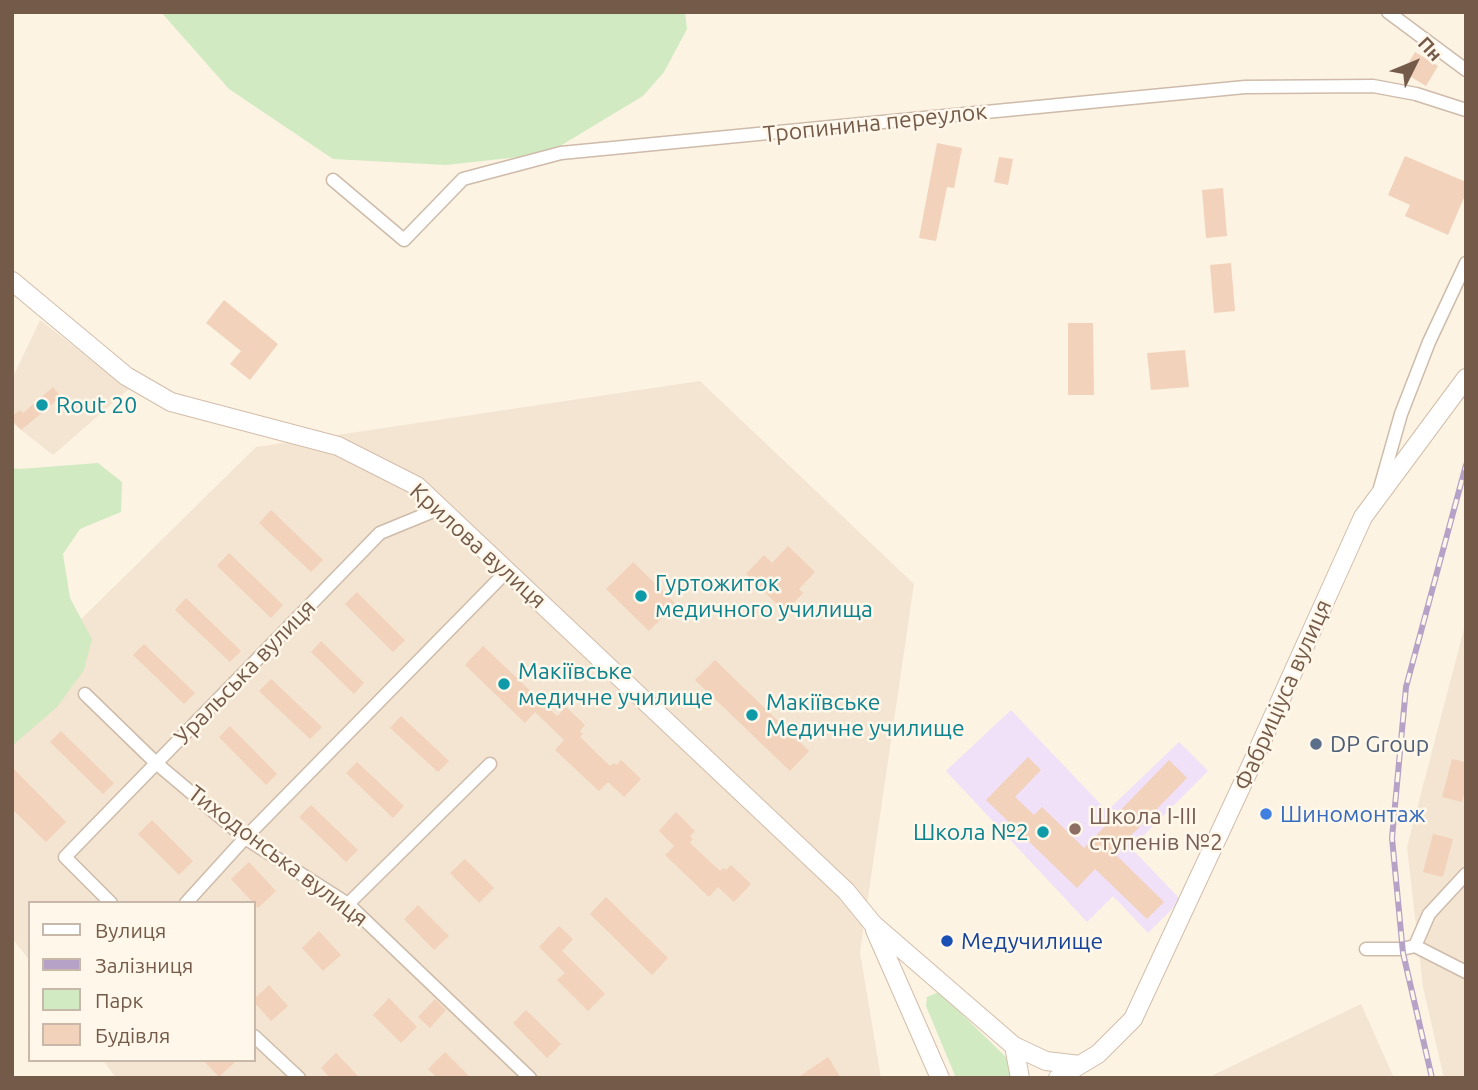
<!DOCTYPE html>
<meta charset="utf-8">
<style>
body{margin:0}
#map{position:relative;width:1478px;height:1090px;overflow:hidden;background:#fcf3e3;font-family:Ubuntu,sans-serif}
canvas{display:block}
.frame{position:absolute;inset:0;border:14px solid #745a49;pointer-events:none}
.legend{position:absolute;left:28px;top:901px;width:228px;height:161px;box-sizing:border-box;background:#fff7ea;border:2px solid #c7b8aa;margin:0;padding:9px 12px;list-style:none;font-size:21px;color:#745a49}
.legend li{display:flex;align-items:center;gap:14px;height:35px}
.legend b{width:35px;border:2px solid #c7b8aa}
.north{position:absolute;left:1380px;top:28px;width:70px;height:70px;-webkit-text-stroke:5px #fff7ea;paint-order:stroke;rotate:47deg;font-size:19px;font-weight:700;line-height:28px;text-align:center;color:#745a49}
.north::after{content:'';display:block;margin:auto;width:24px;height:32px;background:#745a49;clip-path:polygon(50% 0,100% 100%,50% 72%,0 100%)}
</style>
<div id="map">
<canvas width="1478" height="1090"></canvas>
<div class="frame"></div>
<ul class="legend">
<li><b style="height:9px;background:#fff"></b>Вулиця</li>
<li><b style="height:9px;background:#b6a2c6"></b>Залізниця</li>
<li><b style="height:19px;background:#d1eac2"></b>Парк</li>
<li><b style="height:19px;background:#f2d2bb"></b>Будівля</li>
</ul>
<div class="north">Пн</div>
</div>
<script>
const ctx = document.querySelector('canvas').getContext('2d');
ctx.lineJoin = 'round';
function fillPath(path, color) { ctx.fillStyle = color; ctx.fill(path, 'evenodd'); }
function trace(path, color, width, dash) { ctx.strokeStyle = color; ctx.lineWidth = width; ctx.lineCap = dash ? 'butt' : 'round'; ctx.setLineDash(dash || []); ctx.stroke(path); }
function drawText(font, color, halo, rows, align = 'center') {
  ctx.font = font + ' Ubuntu,sans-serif'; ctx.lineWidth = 5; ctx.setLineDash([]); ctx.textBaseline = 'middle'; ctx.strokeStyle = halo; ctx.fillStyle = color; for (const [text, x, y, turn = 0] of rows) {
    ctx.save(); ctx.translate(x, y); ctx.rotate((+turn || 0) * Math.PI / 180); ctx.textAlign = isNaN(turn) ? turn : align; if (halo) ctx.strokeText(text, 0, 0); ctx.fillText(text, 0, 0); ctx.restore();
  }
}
const residential = new Path2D(`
 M40,320l89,69 -76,66 -41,-32v-44z
 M700,381l214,203 -54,368 21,126h-765l-13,-18h151v-157h-224v58l-18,-23v-251l244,-240z
 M1466,621v457h-22l-21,-91 -16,-140z
 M1361,1004l33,74h-187z`);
const education = new Path2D(`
 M1011,710l96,101 72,-69 29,29 -77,77 50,52 -33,33 -35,-37 -26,26 -141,-151z`);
const green = new Path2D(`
 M161,12h524l2,17 -23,43 -21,24 -83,50 -32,10 -82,9 -113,-6 -104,-70z
 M98,463l24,19 -1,30 -41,17 -17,25 7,44 22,41 -8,31 -27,37 -45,39v-278l7,1z
 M939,992l72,70 5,16h-60l-30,-72 1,-9z`);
const building = new Path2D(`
 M1415,52l23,14 -12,20 -23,-14z
 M937,143l25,5 -8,40 -7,-1 -11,54 -17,-3z
 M1405,156l61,26v11l-18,42 -43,-19 5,-11 -22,-10z
 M999,157l14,2 -5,26 -14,-3z
 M1223,188l4,48 -21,2 -4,-48z
 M1231,263l4,48 -21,2 -4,-48z
 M224,300l54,44 -28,36 -20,-16 11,-13 -35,-28z
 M1068,323h25l1,72h-26z
 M1185,350l4,37 -38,3 -4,-37z
 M53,387l8,10 -40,33 -9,-10v-4l8,-6 3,3z
 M271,510l52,50 -12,12 -52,-49z
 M788,546l27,26 -16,17 4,4 -18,19 -39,-38 18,-19 8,8z
 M229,553l54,52 -12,13 -54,-52z
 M633,562l43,42 -27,27 -43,-42z
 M357,592l48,48 -12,12 -48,-48z
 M186,598l55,53 -11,11 -55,-52z
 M321,641l43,42 -10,11 -43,-42z
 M144,644l51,49 -11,11 -51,-49z
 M483,646l74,70 9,-9 19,18 -5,6 3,3 -3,3 30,29 4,-3 3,2 4,-5 20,19 -17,18 -16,-15 -9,9 -44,-41 9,-10 -29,-28 -10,11 -60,-58z
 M715,660l94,91 -19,20 -95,-91z
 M271,679l51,48 -12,12 -51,-48z
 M401,716l48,45 -11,11 -48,-44z
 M230,726l47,48 -11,11 -47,-48z
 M61,731l53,52 -11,11 -53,-52z
 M1028,757l13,13 -26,27 19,18 8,-8 42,41 85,-88 18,18 -73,75 50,49 -17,17 -52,-50 -18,19 -91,-88z
 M1452,759l14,3v26l-4,14 -20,-5z
 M357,762l47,44 -11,12 -47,-45z
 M12,767l54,55 -20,20 -34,-33z
 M311,805l47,45 -12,12 -47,-45z
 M676,812l19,19 -5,5 3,3 -3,4 30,28 4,-3 2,2 5,-5 20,19 -17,18 -16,-15 -9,10 -44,-42 9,-9 -15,-15z
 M152,820l41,41 -14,14 -41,-41z
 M1433,834l20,5 -10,38 -20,-5z
 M465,859l29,29 -15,15 -29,-30z
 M249,862l27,29 -18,17 -27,-29z
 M606,897l62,61 -16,17 -62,-61z
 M418,905l31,31 -15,14 -30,-31z
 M559,926l14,13 -11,12 43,43 -17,17 -31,-31 8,-7 -26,-26z
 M319,931l22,24 -18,16 -21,-23z
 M269,985l19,21 -17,15 -17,-19v-3z
 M389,998l28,29 -16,16 -28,-28z
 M435,999l11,11 -16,18 -12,-11z
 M526,1010l35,34 -14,14 -34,-35z
 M445,1052l26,26h-34l-9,-9z
 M336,1053l24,25h-30l-9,-10z
 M828,1057l13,21h-44z
 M203,1060h34l-18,17z`);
const street = new Path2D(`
 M1388,12l78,58
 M333,180l71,60 59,-61 98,-26 684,-66 128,-1 43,8 50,16
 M1380,488l21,-74 28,-72 37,-79
 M85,694l71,69 89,75 103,66 182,174
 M111,903l-46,-46 315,-324 61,-25
 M186,903l59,-65 262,-267
 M348,904l142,-140
 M1415,946l14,-32 37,-40
 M1366,949h36l13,-3 51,26
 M254,1036l45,42`);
const secondary = new Path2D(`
 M12,281l114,95 45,26 167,44 79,40 429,405 27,33 141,122 32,15 34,4
 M875,930l65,148
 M1014,1046l6,32
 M1058,1078l40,-24 35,-35 115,-247 115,-255 103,-139`);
const rail = new Path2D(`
 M1432,1078l-29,-125 -11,-115 14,-151 60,-222`);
const markers = [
 [42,405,7,"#0f9aa8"],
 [641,596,7,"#0f9aa8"],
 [504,684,7,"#0f9aa8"],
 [752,715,7,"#0f9aa8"],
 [1316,744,7,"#5c6f8a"],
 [1266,814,7,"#3f7fe0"],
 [1075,829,7,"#8d6e63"],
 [1043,832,7,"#0f9aa8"],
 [947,941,7,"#1a4fb4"]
];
const streetNames = [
 ["Тропинина переулок",875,123,-6],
 ["Крилова вулиця",478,546,42],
 ["Уральська вулиця",245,672,-46],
 ["Фабриціуса вулиця",1283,695,-66],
 ["Тиходонська вулиця",278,856,37]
];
const cultureNames = [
 ["Rout 20",56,405],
 ["Гуртожиток",655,583],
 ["медичного училища",655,609],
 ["Макіївське",518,671],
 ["медичне училище",518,697],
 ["Макіївське",766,702],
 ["Медичне училище",766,728],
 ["Школа №2",1029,832,"right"]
];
const serviceNames = [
 ["DP Group",1330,744]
];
const shopNames = [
 ["Шиномонтаж",1280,814]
];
const educationNames = [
 ["Школа I-III",1089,816],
 ["ступенів №2",1089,842]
];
const transitNames = [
 ["Медучилище",961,941]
];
fillPath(residential, '#f4e5d2');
fillPath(education, '#f0e0f8');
fillPath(green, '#d1eac2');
fillPath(building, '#f2d2bb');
trace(street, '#cebbaa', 15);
trace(secondary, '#d3bdaa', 20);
trace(street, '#fff', 12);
trace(secondary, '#fff', 18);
trace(rail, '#b6a2c6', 6);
trace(rail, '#fff7ea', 3.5, [10]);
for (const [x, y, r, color] of markers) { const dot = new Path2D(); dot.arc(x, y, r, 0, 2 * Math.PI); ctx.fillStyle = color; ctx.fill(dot); trace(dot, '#fff7ea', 2.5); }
drawText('23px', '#745a49', '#fff7ea', streetNames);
drawText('23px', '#0d838f', '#fff7ea', cultureNames, 'left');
drawText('23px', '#4e5e75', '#fff7ea', serviceNames, 'left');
drawText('23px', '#366cbe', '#fff7ea', shopNames, 'left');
drawText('23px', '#785e54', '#fff7ea', educationNames, 'left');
drawText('23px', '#164399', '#fff7ea', transitNames, 'left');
</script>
